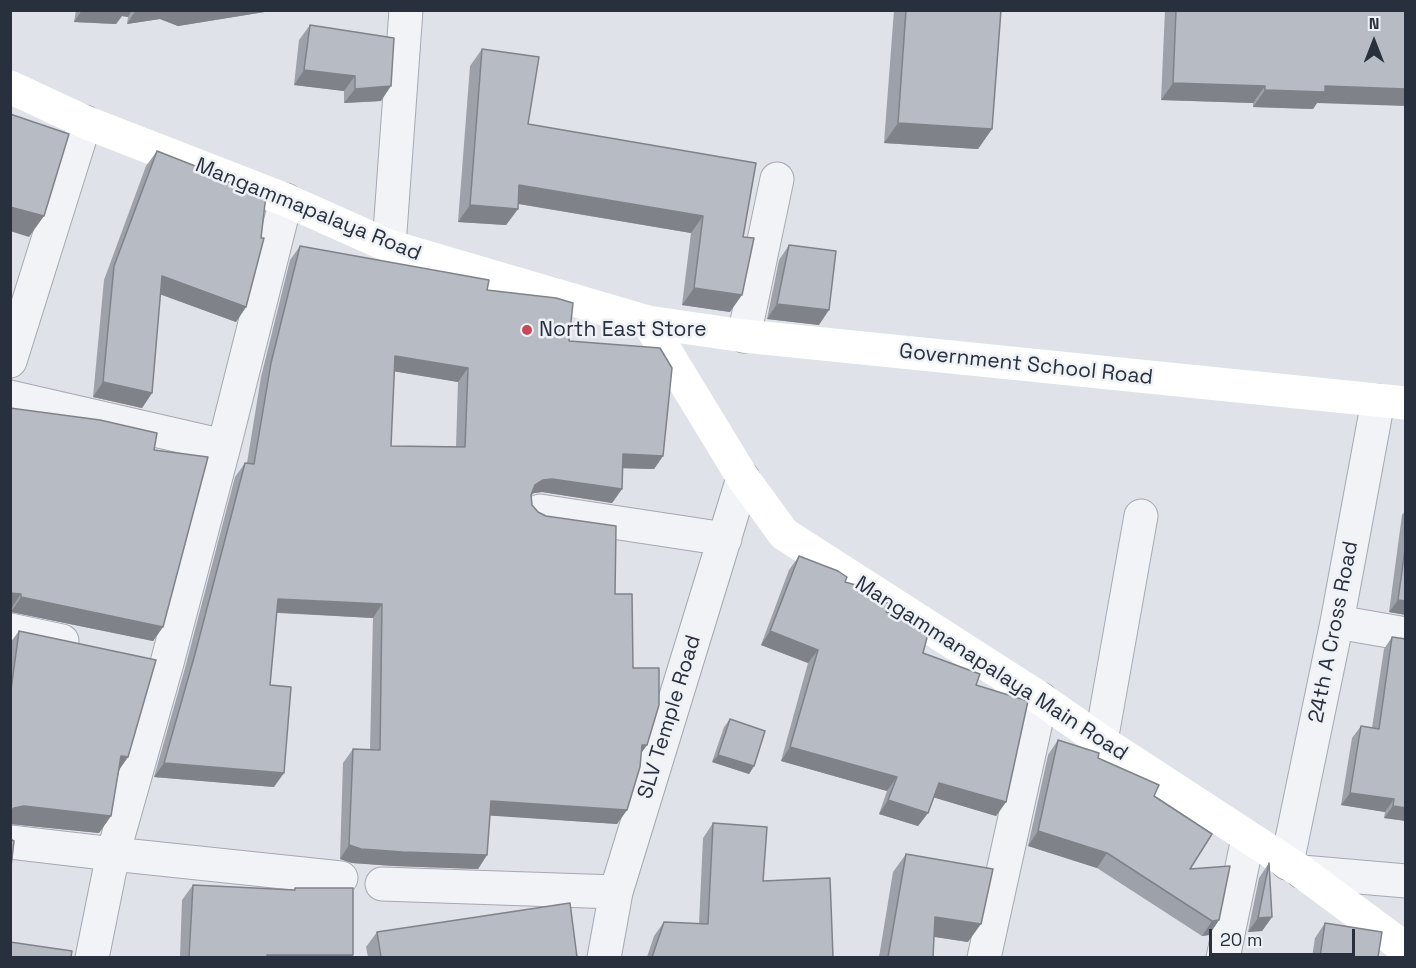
<!DOCTYPE html>
<style>
body{margin:0}
#map{position:relative;width:1416px;height:968px;overflow:hidden;background:#dfe2e8;font-family:"Space Grotesk",sans-serif}
canvas{display:block}
.frame{position:absolute;inset:0;border:12px solid #28303e;pointer-events:none}
.north{position:absolute;left:1344px;top:12px;width:60px;height:60px;-webkit-text-stroke:4px #eef1f5;paint-order:stroke;rotate:0deg;font-size:16px;font-weight:700;line-height:24px;text-align:center;color:#28303e}
.north::after{content:'';display:block;margin:auto;width:21px;height:27px;background:#28303e;clip-path:polygon(50% 0,100% 100%,50% 72%,0 100%)}
.scale{position:absolute;left:1209px;top:929px;width:146px;height:27px;box-sizing:border-box;border:3px solid #28303e;border-top:0;padding-left:8px;font-size:18px;line-height:21px;white-space:nowrap;color:#28303e;-webkit-text-stroke:4px #eef1f5;paint-order:stroke}
</style>
<div id="map">
<canvas width="1416" height="968"></canvas>
<div class="frame"></div>
<div class="north">N</div>
<div class="scale">20 m</div>
</div>
<script>
const ctx = document.querySelector('canvas').getContext('2d');
ctx.lineJoin = 'round';
function trace(path, color, width, dash) { ctx.strokeStyle = color; ctx.lineWidth = width; ctx.lineCap = dash ? 'butt' : 'round'; ctx.setLineDash(dash || []); ctx.stroke(path); }
function fillPath(path, color) { ctx.fillStyle = color; ctx.fill(path, 'evenodd'); }
function drawText(font, color, halo, rows, align = 'center') {
  ctx.font = font + ' "Space Grotesk",sans-serif'; ctx.lineWidth = 5; ctx.setLineDash([]); ctx.textBaseline = 'middle'; ctx.strokeStyle = halo; ctx.fillStyle = color; for (const [text, x, y, turn = 0] of rows) {
    ctx.save(); ctx.translate(x, y); ctx.rotate((+turn || 0) * Math.PI / 180); ctx.textAlign = isNaN(turn) ? turn : align; if (halo) ctx.strokeText(text, 0, 0); ctx.fillText(text, 0, 0); ctx.restore();
  }
}
const street = new Path2D(`
 M389,246l17,-236
 M744,336l33,-157
 M10,361l75,-239
 M10,397l214,49
 M540,511l185,28
 M1337,622l69,12
 M10,630l52,11
 M1101,741l40,-225
 M10,842l103,12 228,24
 M1287,863l50,-241 41,-221
 M1302,872l104,9
 M382,884l234,8
 M92,958l21,-104 54,-191 57,-217 62,-246
 M604,958l12,-66 127,-414
 M984,958l57,-259
 M1223,958l25,-120`);
const secondary = new Path2D(`
 M10,87l75,35 201,78 103,46 259,76 96,14 662,67
 M648,322l95,156 41,56 257,165 60,42 201,131 104,77`);
const wall = new Path2D(`
 M76,10h201l-99,16 -18,-7 -33,5 1,-7 -6,-1 -6,8 -42,-2z
 M894,10h107l-9,119 -14,20 -94,-6z
 M1165,10h241l-89,93 -4,6 -60,-2v-4l-92,-3z
 M310,25l71,76 -37,2v-12l-50,-6 5,-45z
 M482,49l46,75 228,39 -26,149 -48,-7 9,-72 -173,-29v5l-12,16 -48,-3 12,-156z
 M157,151l55,25 34,131 -10,15 -76,-28 -8,99 -10,15 -49,-11 11,-117 42,-114z
 M789,245l30,80 -52,-6 12,-59z
 M300,246l187,44 82,51 94,115 -9,13 -32,-1v21l-10,14 -70,-11 -8,1 -3,2 1,10 6,7 77,82 18,74 14,77 -6,8 -14,57 -10,14 -127,-9 -3,40 -9,14 -84,-3 -42,-3 -12,-4 3,-96 10,-14 17,1 3,-132 -96,-5 -7,72 4,102 -120,-10 31,-109 50,-191 10,-14h2l14,-86 29,-117zM394,371l64,11 -2,65 -65,-1z
 M10,408l144,42 9,177 -10,14 -142,-29z
 M1406,510v105l-17,-3 13,-97z
 M799,556l46,26 41,30 37,41 53,32 30,117 -10,14 -63,-19 -5,16 -10,13 -39,-12 8,-23 -106,-30 27,-98 -47,-18 28,-75z
 M19,631l109,126 -9,13 -8,46 -12,17 -89,-9v-181z
 M1392,637l14,184 -22,-3 1,-6 -44,-7 11,-67 9,-12 11,2 12,-79z
 M730,719l24,47 -5,8 -37,-12 12,-35z
 M1058,740l40,18 56,38 36,73 29,51 -10,15 -7,1 -105,-68 -69,-22 20,-91z
 M713,823l50,58 70,76h-186l7,-21 10,-14 35,2 4,-86z
 M906,854l62,88 -34,-5 -1,20h-54l14,-85z
 M1269,863l3,54 -10,14 -14,1 11,-54z
 M193,885l101,5 1,-2 58,67 -2,2h-171l2,-57z
 M1325,923l53,34h-66l3,-19z
 M377,932l200,25h-209l-2,-10z`);
const shadedWall = new Path2D(`
 M82,10h50l-4,7 -6,-1 -6,8 -42,-2z
 M136,10h141l-99,16 -18,-7 -33,5z
 M304,70l51,6 -11,15 -50,-6z
 M1173,83l92,3 -12,17 -92,-3z
 M391,86l-10,15 -37,2 11,-14z
 M1325,86l81,3v17l-89,-3 -4,6 -60,-2 12,-17z
 M898,123l94,6 -14,20 -94,-6z
 M519,185l184,31 -12,17 -183,-31z
 M470,205l48,4 -12,16 -48,-3z
 M10,207l34,9 -15,21 -19,-6z
 M162,276l84,31 -10,15 -85,-31z
 M694,288l48,7 -12,17 -48,-7z
 M777,304l52,6 -10,15 -52,-6z
 M395,356l73,12 -10,14 -72,-12z
 M103,382l49,11 -10,15 -49,-11z
 M623,454l40,2 -9,13 -41,-1z
 M552,479l70,10 -10,14 -70,-11 -8,1 -8,6 9,-14 8,-5z
 M10,593l11,1 -10,15h-1z
 M21,597l142,30 -10,14 -142,-29z
 M278,599l104,5 -9,14 -105,-6z
 M1398,600l8,1v14l-17,-3z
 M770,631l48,19 -10,13 -47,-18z
 M642,745h5l-10,14z
 M790,747l107,30 -10,14 -106,-30z
 M718,755l36,11 -5,8 -37,-12z
 M121,756l7,1 -12,17z
 M164,763l120,10 -10,14 -120,-10z
 M939,783l67,19 -10,14 -67,-20z
 M1350,793l44,6 -9,13 -44,-7z
 M888,800l40,13 -10,13 -39,-12z
 M491,801l136,9 -10,14 -136,-9z
 M24,806l87,10 -12,17 -89,-9v-13l4,-3z
 M1393,806l13,2v13l-22,-3z
 M1038,831l69,22 -10,15 -69,-22z
 M349,845l138,10 -9,14 -84,-3 -42,-3 -12,-4z
 M935,917l46,7 -13,18 -45,-7z
 M1272,917l-10,14 -14,1 10,-14z
 M1219,920l-10,15 -7,1 10,-15z
 M267,955h86l-2,2h-86z`);
const building = new Path2D(`
 M906,10h95l-9,119 -94,-6z
 M1176,10h230v79l-81,-3v6l-60,-2v-4l-92,-3z
 M310,25l84,13 -3,48 -36,3v-13l-51,-6z
 M482,49l57,8 -11,67 228,39 -13,74 11,1 -12,57 -48,-7 9,-72 -184,-31 -1,24 -48,-4z
 M10,114l59,20 -25,82 -34,-9z
 M157,151l56,22 -1,3 54,19 -5,43h3l-18,69 -84,-31 -10,117 -49,-11 11,-116z
 M789,245l47,6 -7,59 -52,-6z
 M300,246l189,34 -2,10 69,8 17,5 -4,38 91,7 12,20 -9,88 -40,-2 -1,35 -70,-10 -9,1 -8,5 -4,10 1,10 6,7 8,4 70,10 -1,68h17l1,74h26v37l-12,40h-5l-2,22 -13,43 -136,-9 -4,54 -84,-3 -42,-3 -12,-4 4,-96 27,1 2,-146 -104,-5 -8,86 21,2 -7,86 -120,-10 31,-109 50,-191 9,1 17,-101zM395,356l73,12 -3,79 -74,-1z
 M10,408l90,12 48,11 9,2 -3,17 54,7 -45,170 -142,-30v-3l-11,-1z
 M1406,542v59l-8,-1z
 M799,556l39,15 9,6 -2,5 18,5 26,17 -3,8 30,9 13,9 -6,23 57,21 -4,11 52,16 -22,101 -67,-19 -11,30 -40,-13 9,-23 -107,-30 28,-97 -48,-19z
 M19,631l137,29 -28,97 -7,-1 -10,60 -87,-10 -10,2 -4,3v-114z
 M1392,637l14,2v169l-13,-2 1,-7 -44,-6 11,-67 18,3z
 M730,719l35,12 -11,35 -36,-11z
 M1058,740l41,13 -1,5 61,27 -5,11 58,38 -22,35 40,-3 -11,54 -7,1 -105,-68 -69,-22z
 M713,823l54,4 -4,54 67,-3 3,79h-181l12,-35 44,2z
 M10,839l4,2 -4,35z
 M906,854l87,15 -12,55 -46,-7 -2,40h-45z
 M1269,863l3,54 -14,1z
 M193,885l102,5v-2h58v67h-86v2h-78z
 M570,903l7,54h-196l-4,-25z
 M1325,923l57,9 -4,25h-58z
 M10,942l62,9 -1,6h-61z`);
const markers = [
 [527,330,6,"#c94759"]
];
const streetNames = [
 ["Mangammapalaya Road",308,210,22],
 ["Government School Road",1026,365,6],
 ["24th A Cross Road",1334,632,-79],
 ["Mangammanapalaya Main Road",991,669,33],
 ["SLV Temple Road",670,717,-73]
];
const poiNames = [
 ["North East Store",539,330]
];
trace(street, '#a4a9b2', 35);
trace(street, '#f1f3f6', 33);
trace(secondary, '#fff', 33);
fillPath(wall, '#9da1a9');
fillPath(shadedWall, '#7f8389');
fillPath(building, '#b6bbc4');
trace(building, '#7f8389', 1.5);
for (const [x, y, r, color] of markers) { const dot = new Path2D(); dot.arc(x, y, r, 0, 2 * Math.PI); ctx.fillStyle = color; ctx.fill(dot); trace(dot, '#eef1f5', 2); }
drawText('21px', '#28303e', '#eef1f5', streetNames);
drawText('21px', '#28303e', '#eef1f5', poiNames, 'left');
</script>
